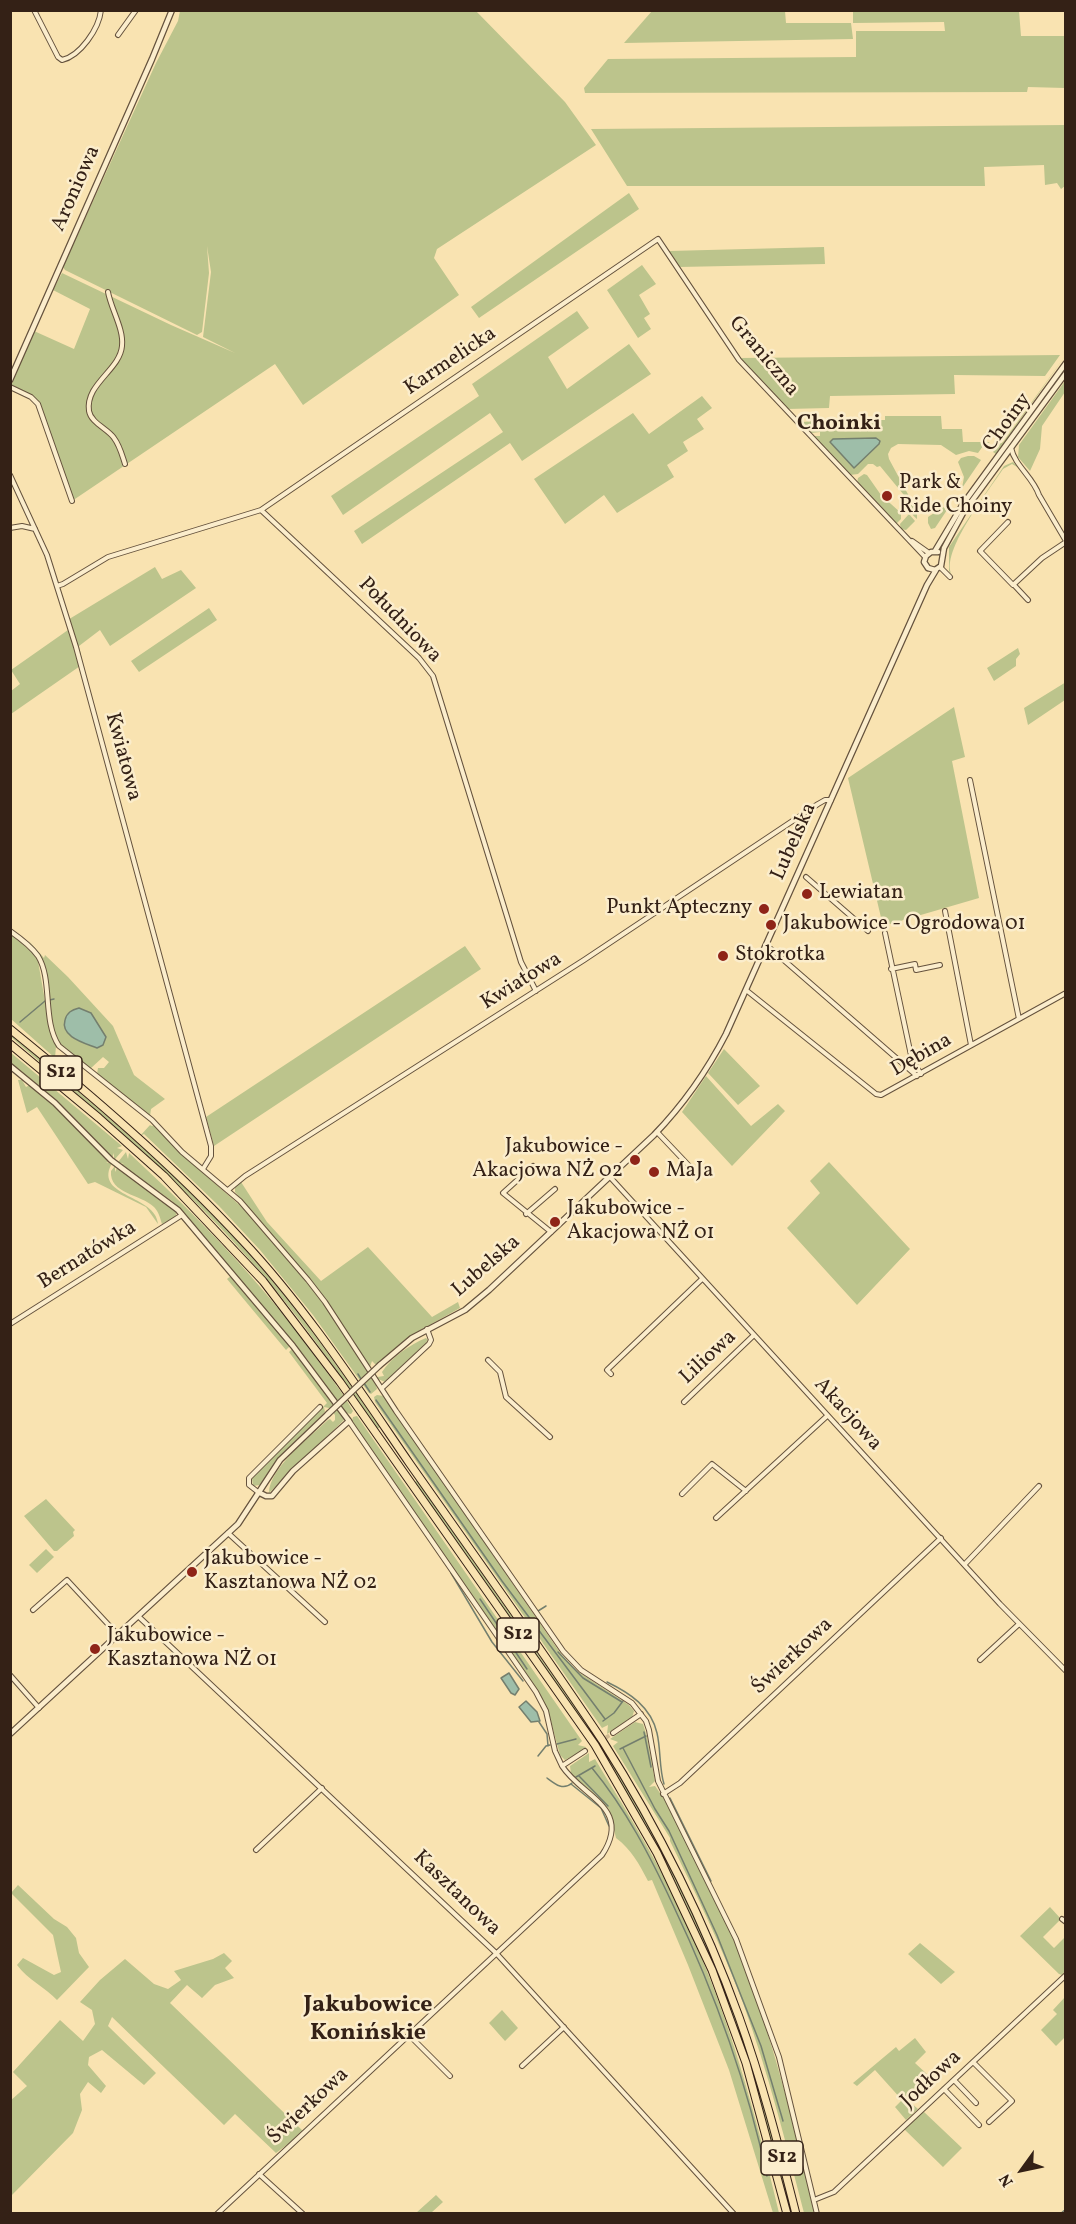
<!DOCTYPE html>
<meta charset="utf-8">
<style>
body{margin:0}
#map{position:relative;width:1076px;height:2224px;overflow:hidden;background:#f9e3b1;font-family:Vollkorn,serif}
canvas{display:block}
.frame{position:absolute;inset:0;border:12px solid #342116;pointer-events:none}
.north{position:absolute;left:992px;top:2140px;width:60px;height:60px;-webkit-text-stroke:4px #fbedcc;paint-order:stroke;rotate:237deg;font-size:16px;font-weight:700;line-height:24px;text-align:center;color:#342116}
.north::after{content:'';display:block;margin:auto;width:21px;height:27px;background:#342116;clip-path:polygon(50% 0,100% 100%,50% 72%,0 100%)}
</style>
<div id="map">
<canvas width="1076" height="2224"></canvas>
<div class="frame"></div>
<div class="north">N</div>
</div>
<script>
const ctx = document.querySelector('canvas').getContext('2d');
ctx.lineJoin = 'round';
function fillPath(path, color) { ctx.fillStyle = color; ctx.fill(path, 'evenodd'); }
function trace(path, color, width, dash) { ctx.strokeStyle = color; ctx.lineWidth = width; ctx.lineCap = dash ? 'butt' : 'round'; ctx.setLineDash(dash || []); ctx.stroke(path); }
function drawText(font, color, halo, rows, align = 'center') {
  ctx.font = font + ' Vollkorn,serif'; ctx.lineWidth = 5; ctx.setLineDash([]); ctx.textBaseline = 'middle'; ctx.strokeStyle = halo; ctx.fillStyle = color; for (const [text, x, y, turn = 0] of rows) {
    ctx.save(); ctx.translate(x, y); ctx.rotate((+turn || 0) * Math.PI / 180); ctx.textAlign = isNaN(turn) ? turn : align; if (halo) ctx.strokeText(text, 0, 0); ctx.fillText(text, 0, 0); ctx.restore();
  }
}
const green = new Path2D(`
 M180,11h296l89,91 31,43 -159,104 -3,9 25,37 -156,110 -28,-41 -203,137 -31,-95 -11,-11 -19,-9 23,-55 40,18 16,-40 -37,-19 9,-17 109,52 64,28 -32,-16 8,-65 -4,-26 2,27 -7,59 -5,3 -132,-65 -2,-3 93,-204 22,-42z
 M652,11h133l1,12h65l2,16 -229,4z
 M853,11h166l2,25h44v52l-37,-1 -1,5 -442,1 -1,-5 24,-29 248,-2v-26h89l-1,-9 -91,1z
 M1065,125v61l-4,3 -4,-6 -12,2 -1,-20 -60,2 1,19h-358l-36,-57z
 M629,193l10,16 -160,109 -8,-11z
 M824,247l1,17 -146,3 -10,-16z
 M642,265l14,19 -17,11 11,19 -6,4 7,11 -13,9 -31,-48z
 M577,311l12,17 -41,29 19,32 62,-45 22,30 -129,87 -12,-18 -148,101 -8,-13 149,-99 -13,-19 -147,102 -12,-19 148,-100 -7,-12z
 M1060,355l-15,21 -91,-1 1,19 -125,2 -1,12 -42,1 -48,-51z
 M1065,356l-69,98 -3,-2 3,-6 7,-4z
 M1065,381v11l-23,34 -2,23 -10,22 -12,-14 1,-12z
 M702,396l10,12 -15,11 7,10 -21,13 5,9 -21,14 7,12 -57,36 -13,-18 -39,29 -31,-45 99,-66 16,21z
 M885,416h56l1,13h20l1,13h27l-7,4 -5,7 -9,-2 -13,4 -15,-10 -43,-1 -7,4 -3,6 1,5 28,52v8c-6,-4 -7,-11 -11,-17l2,-2 -28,-34 -3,1 -4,-3h-5l-10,10 -8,1 -36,-39h6v-4l-9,1 -9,-11 31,-2 1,9h3v-9h48z
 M968,456h6l7,4 -19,28 2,-11 -6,-15 3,-4z
 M1013,462l6,6 -7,-4 -9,5c-13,20 -64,84 -51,106l-3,-4v-24l55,-81z
 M864,474l3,1 14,20 20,18v6l-4,4h-3l-37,-40 1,-5z
 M943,507l4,3 -12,18 -4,1 -3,-6v-6z
 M909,514l6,7 -9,9 -5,-1 -1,-5z
 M155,567l7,12 19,-9 15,18 -86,58 -10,-16 -21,16 4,18 -72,50v-23l9,-7 -9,-14 57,-40 -2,-9z
 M209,608l8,12 -78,52 -8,-11z
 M1018,648l2,6 -4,5v7l-22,15 -7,-13z
 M1066,682l-1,18 -37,25 -4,-17z
 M954,707l11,50 -13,4 27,137 -96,28 -35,-148z
 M10,933l24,21 4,7 13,74 5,11 -1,12 -44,-39z
 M29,941l15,17 1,-3 23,22 45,49 21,49 31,24 -14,10 -1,7 -53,-42 1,-6h6l5,-6 -6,-5 -13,12c-14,-11 -29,-20 -36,-36l-10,-66 -2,-8z
 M465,946l16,23 -267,177 -8,-29z
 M10,1033c83,72 169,140 241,223 48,53 88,113 129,171l-3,2c-40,-58 -81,-118 -129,-171 -72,-82 -156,-150 -237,-221z
 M724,1049l36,37 -22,19 -30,-32z
 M10,1052l112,94 -5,2 6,2c-4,5 -9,9 -12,15 -16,32 45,30 47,59l-12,-17 -51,-25 -7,2 -51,-77 -10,6 -9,-33h4l4,7 4,-2 16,15 5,1 58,61 -3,1h3l5,-5v-5l-2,5 -45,-47 -56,-47z
 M706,1076l45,50 27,-22 7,7 -53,55 -50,-54z
 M150,1125l2,1 2,-1 23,25 67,59 75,88 57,88 1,4 -6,5 -2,-1 -56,-78 -53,-65 -41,-44 -75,-72 -4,2z
 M126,1152l2,7 1,-6c67,62 131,127 185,202 13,18 28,36 39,56l-2,3 -5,-1 -39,-54 -121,-143 -14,-15 -52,-37 4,-1h-5l-4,5v4l2,-4 59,43v6l-14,7c-2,-6 -3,-12 -8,-17 -13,-13 -45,-13 -43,-36z
 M829,1162l81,87 -53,56 -70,-77 33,-35 -10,-12z
 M241,1182l26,40 54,59 47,-34 64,70 26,-15 2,6 -43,24 -39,31 -2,2 -4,-4 -2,6 -46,-70 -89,-105v-6z
 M232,1275l58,71 -4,4 -59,-71z
 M426,1338l2,2 -2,3 -41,39 -7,-3 -1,-2 7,-1 -2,-4c10,-15 27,-27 44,-34z
 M292,1349l51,68 1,3 -75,73c0,-25 41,-56 59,-73l2,-1 3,3 2,-2v-5l-6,-7 -5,-1 1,5 -44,43 -21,30 -7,1 -1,-8 75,-75 -38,-51z
 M377,1395l7,1 177,258 16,17 52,34 5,6 -2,7 -25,16 1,-9 -6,3 -227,-326 -1,-5z
 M357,1416l225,325 -4,4 8,2 -2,3 -19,10 -5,-5 -10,-37 -11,-24 -187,-273 1,-4z
 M417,1480l173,249 30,46 47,82 33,71 41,101 23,72 30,112h-4c-32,-123 -68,-244 -128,-357 -32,-62 -72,-118 -111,-176 -46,-66 -91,-132 -136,-198z
 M46,1499l29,31 -2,2 1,4 -17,15h-3l-30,-35z
 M46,1549l8,8 -17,16 -8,-8z
 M635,1722l8,2 4,13 8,44 -6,6 6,-1 10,14c24,49 51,97 72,147 35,87 57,176 77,266h-10c-18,-70 -36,-141 -61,-210 -21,-56 -47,-109 -73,-162v-3l-57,-92 5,-4 -8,-3z
 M589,1753v9l6,-3c32,53 65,106 91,163 43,93 70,193 93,291h-6l-44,-143 -41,-105 -36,-85 -4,1c-9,-17 -16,-31 -32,-43l-7,-29 -13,-14 -25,-21 -1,-8z
 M18,1885l36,34 13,8 9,11 3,15 10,14 -32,33c-12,-13 -29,-20 -40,-35l6,-7 31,17 7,-3 -8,-37 -42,-42z
 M1050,1907l11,12 -18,18 11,11 11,-11v34l-3,4 -3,-1 -39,-38z
 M920,1943l35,29 -14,12 -33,-30z
 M224,1953l8,8 -7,7 9,10 -19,7 -13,13 -15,-13 -17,18 134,129 -28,21 -41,-39 -11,11 -112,-108 -4,9 48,47 -12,12 -42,-35 -13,7 -1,8 18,21 -5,7 -13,-11 -8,12 2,16 -9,23 -62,63 -1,-95 17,-15 -14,-14 47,-52 23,21 12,-17 -3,-14 -12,-8 20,-22 25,-21 29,25 14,5 13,-9 -7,-9 39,-12z
 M1065,1997v40l-9,9 -15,-16 16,-16 -4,-4z
 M502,2010l16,18 -13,13 -16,-18z
 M915,2038l11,14 -11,11 14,13 -20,21 1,5 8,7 -12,11 -11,-13 7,-7 -27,-30 -18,16 -4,-3 43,-36 3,4z
 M923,2111l39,37 -19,19 -39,-38z
 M436,2195l7,7 -12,11h-15z`);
const water = new Path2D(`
 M876,438l4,3 -1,3 -25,24 -24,-26 3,-3z
 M79,1008l12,5 15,24 -3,8 -6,3c-12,-5 -37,-11 -32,-28 2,-8 7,-10 14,-12z
 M509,1673l10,16 -4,6 -4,-2 -10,-15z
 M526,1701l11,11 3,9 -9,1 -12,-15z`);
const stream = new Path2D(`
 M20,1022l25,-21 9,-2
 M358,1374l3,5
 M364,1383l6,9
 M376,1400l126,181 103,138
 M451,1573l41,69 31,39
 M480,1599l47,70
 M538,1611l8,-5
 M558,1652l25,26 39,24
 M607,1682c23,11 44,25 50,51 4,17 2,35 7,51
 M603,1721l11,-8 9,-12
 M539,1722l8,12 1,12
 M644,1732l7,35
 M557,1744l19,-5
 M623,1748l32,61 14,22 48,104 44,111 22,75
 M620,1749l26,-13
 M538,1756l8,-10 4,-1
 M592,1768c34,41 58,88 81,137 41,86 74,177 94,271
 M579,1776l29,30
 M576,1777l19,-11
 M547,1778c8,6 16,13 25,5
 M571,1784l30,24 8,18
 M670,1798l41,83
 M1060,2214l6,-5`);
const minorTunnel = new Path2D(`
 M601,1741l12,-8`);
const minor = new Path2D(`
 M34,10l24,47 4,3c18,-4 37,-31 39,-50
 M118,35l18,-25
 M108,292c3,17 16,37 14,54 -2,24 -37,38 -33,65 2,12 19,18 25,27 6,8 8,17 11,26
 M10,387l21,10 7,7 34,97
 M1011,448c4,18 22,29 28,47l27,46
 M10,475l37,80 29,92 135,499v10l-8,13
 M261,510l397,-271 81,121 186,197
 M1008,522l-28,29 33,34 29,-27 24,-16
 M10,528l12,-2 13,3
 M912,541l17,12
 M940,567l10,10
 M1014,585l14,15
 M57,586l6,-2 45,-27 153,-47 158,148 14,18 88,286 15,29
 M970,780l49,239
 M806,877l62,54
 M945,911l26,134
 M10,931c10,7 21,15 28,25 15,24 4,65 21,90l93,74 30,32 58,49 68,79 17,22 71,109 167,240 18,19 51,33 14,18 3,9 9,51 78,158 43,118 38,157
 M885,933l27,127 9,14
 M766,947l5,2 146,127
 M891,969l24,-5 1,6 24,-5
 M746,990l130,104 5,1 185,-102
 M657,1132l37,39
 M533,1166l-30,27 48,39
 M610,1177l390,427 66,67
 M228,1190l17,-14 339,-216 234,-156 7,-4h6
 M526,1214l29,-25
 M10,1324l172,-109
 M488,1360l12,12 6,25 44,40
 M611,1374l-4,-4 95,-91
 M382,1388l47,-44 2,-4 -4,-11
 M684,1402l70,-67
 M349,1421l187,271 10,19 9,40 7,15
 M258,1492l-9,-7v-7l71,-71
 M682,1494l30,-30 34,27
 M716,1518l111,-102
 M228,1533l97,89
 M965,1564l74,-78
 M33,1610l34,-30 51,55
 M138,1616l358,337 238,261
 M980,1660l39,-36
 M10,1675l29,33
 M613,1733l28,-19
 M663,1794l17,-11 261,-245
 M256,1850l66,-62
 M1062,1919l4,3
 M409,2035l41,41
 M973,2062l39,39 -23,21
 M522,2066l42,-39
 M954,2080l22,23
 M944,2089l35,36
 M259,2174l44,40
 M814,2200l20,-8 232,-217
 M217,2214l385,-359c31,-47 -20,-58 -40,-89l23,-15`);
const tertiary = new Path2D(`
 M10,380l142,-321 20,-49
 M935,551l28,-47 103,-141
 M928,568l7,2 6,-4 3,-18 19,-35 103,-140
 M928,568l-4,-6 2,-6 5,-4h7
 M10,1066l45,37 56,57 67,50 115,136 56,75 -56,50 -21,25h-6l-8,-4
 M380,1365l32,-27 53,-28 24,-20 165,-155c28,-29 54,-66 72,-101l201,-449 9,-15
 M10,1734l228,-210 42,-64 48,-46`);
const motorway = new Path2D(`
 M10,1029c80,65 162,135 232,211 64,68 115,147 168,224 64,91 130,183 192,276 55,87 102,180 137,277 23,64 40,130 57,197
 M10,1044l89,74 65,58 99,105 77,101 255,363 62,108 55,117 34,93 41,151`);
const tertiaryBridge = new Path2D(`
 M328,1414l52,-49`);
const markers = [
 [887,496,6,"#8f2418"],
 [807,894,6,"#8f2418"],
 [764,909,6,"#8f2418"],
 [771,925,6,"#8f2418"],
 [723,956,6,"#8f2418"],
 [635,1160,6,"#8f2418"],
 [654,1172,6,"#8f2418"],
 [555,1222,6,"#8f2418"],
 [192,1572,6,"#8f2418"],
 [95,1649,6,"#8f2418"]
];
const shields = [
 [61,1073,42],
 [518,1635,42],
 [782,2158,42]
];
const shieldNames = [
 ["S12",61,1073],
 ["S12",518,1635],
 ["S12",782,2158]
];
const streetNames = [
 ["Aroniowa",77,189,-66],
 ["Graniczna",763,357,50],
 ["Karmelicka",451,362,-34],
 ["Choiny",1008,423,-54],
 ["Południowa",399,621,46],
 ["Kwiatowa",122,757,75],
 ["Lubelska",795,842,-66],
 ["Kwiatowa",522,982,-32],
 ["Dębina",922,1056,-30],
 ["Bernatówka",88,1256,-32],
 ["Lubelska",487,1267,-41],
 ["Liliowa",709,1358,-43],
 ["Akacjowa",847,1415,48],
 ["Świerkowa",793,1657,-43],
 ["Kasztanowa",456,1894,44],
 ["Jodłowa",932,2080,-43],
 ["Świerkowa",309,2107,-43]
];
const poiNames = [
 ["Park &",899,484],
 ["Ride Choiny",899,508],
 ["Lewiatan",819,894],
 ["Punkt Apteczny",752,909,"right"],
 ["Jakubowice - Ogrodowa 01",783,925],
 ["Stokrotka",735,956],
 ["Jakubowice -",623,1148,"right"],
 ["Akacjowa NŻ 02",623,1172,"right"],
 ["MaJa",666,1172],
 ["Jakubowice -",567,1210],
 ["Akacjowa NŻ 01",567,1234],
 ["Jakubowice -",204,1560],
 ["Kasztanowa NŻ 02",204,1584],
 ["Jakubowice -",107,1637],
 ["Kasztanowa NŻ 01",107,1661]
];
const neighbourhoodNames = [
 ["Choinki",839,425]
];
const quarterNames = [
 ["Jakubowice",368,2007],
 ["Konińskie",368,2035]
];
fillPath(green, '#bcc48c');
fillPath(water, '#9ebea9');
trace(water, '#747f6e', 1.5);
trace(stream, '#747f6e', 1.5);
trace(minorTunnel, '#d2bc92', 4, [4, 2]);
trace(minor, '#65523d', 6);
trace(tertiary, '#65523d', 7);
trace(motorway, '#342116', 9);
trace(minor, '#fbedcc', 4);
trace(tertiary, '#fbedcc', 4.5);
trace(motorway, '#f9e3b1', 7);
trace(tertiaryBridge, '#65523d', 7, []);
trace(tertiaryBridge, '#fbedcc', 4.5);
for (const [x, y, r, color] of markers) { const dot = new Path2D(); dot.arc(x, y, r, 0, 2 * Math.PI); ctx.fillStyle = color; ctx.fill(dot); trace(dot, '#fbedcc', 2); }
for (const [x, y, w] of shields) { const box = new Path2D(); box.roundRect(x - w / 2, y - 17, w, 34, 4.5); ctx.fillStyle = '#fbedcc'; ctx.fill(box); trace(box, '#342116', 1.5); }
drawText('bold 20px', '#342116', null, shieldNames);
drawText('21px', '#342116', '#fbedcc', streetNames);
drawText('21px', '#342116', '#fbedcc', poiNames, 'left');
drawText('bold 22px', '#342116', '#fbedcc', neighbourhoodNames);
drawText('bold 24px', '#342116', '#fbedcc', quarterNames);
</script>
